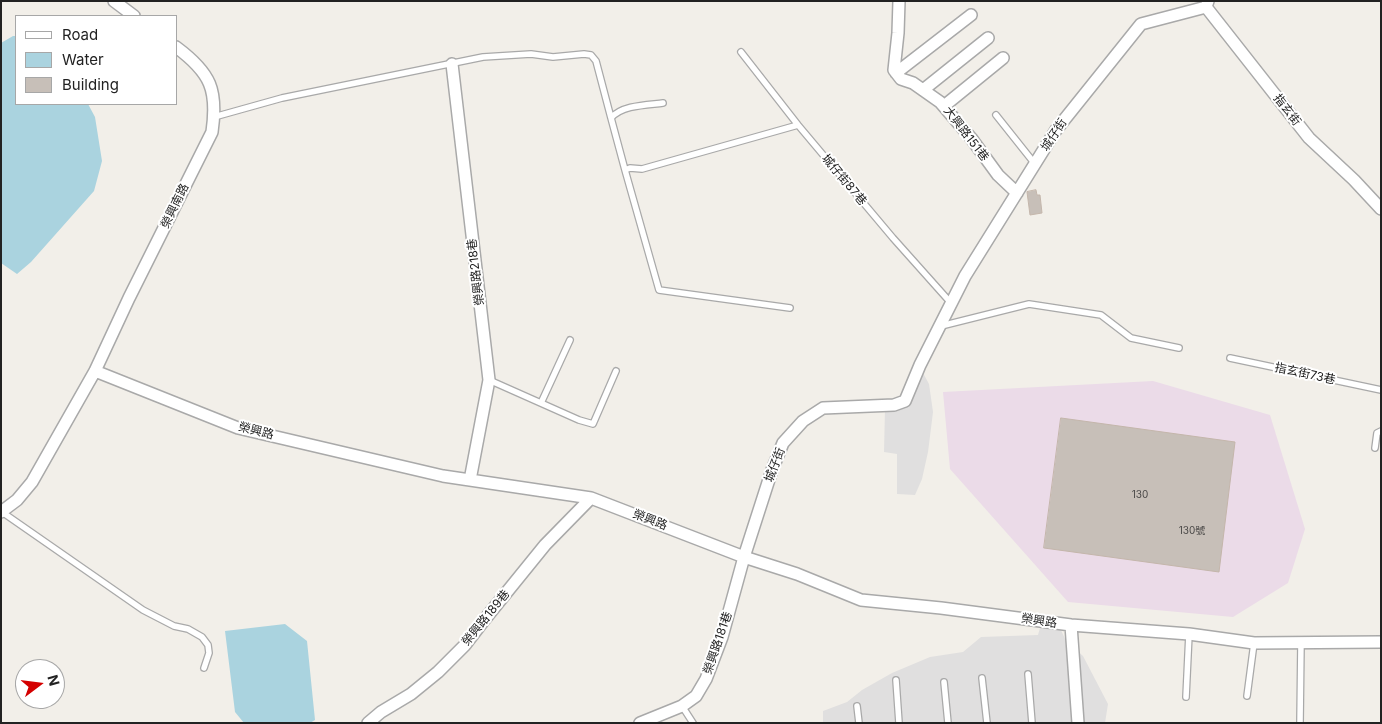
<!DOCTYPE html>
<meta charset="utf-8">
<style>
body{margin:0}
#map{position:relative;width:1382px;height:724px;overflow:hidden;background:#f2efe9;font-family:Inter,sans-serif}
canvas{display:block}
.frame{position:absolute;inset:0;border:2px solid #222;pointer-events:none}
.legend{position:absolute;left:15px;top:15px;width:162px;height:90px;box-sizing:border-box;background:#fff;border:1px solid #a7a7a7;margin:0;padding:6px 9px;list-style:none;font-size:15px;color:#222}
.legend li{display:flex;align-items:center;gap:10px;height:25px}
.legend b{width:25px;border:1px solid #a7a7a7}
.north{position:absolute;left:15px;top:659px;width:50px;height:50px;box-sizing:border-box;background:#fff;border:1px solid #a7a7a7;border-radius:50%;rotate:75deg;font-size:14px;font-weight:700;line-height:20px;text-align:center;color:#222}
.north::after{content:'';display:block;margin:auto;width:18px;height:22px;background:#d40000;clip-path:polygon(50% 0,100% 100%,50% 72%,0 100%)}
</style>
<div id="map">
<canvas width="1382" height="724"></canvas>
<div class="frame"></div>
<ul class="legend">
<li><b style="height:6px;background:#fff"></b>Road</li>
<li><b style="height:14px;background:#aad3df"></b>Water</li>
<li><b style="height:14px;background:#c7bfb8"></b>Building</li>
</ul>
<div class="north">N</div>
</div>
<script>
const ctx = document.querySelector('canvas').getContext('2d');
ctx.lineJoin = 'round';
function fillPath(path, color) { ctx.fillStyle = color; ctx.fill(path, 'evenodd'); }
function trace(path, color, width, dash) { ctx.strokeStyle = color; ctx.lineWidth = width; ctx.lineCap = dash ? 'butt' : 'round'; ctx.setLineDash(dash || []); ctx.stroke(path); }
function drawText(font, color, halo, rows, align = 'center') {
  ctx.font = font + ' Inter,"Noto Sans TC",sans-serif'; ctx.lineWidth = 4; ctx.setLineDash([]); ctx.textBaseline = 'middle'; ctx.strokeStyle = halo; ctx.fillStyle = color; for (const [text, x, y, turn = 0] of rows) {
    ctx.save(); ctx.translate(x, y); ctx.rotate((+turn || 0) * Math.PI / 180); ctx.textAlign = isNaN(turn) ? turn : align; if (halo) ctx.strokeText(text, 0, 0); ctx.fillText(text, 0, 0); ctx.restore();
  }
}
const residential = new Path2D(`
 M923,373l6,11 4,28 -5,40 -6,27 -7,16 -18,-1v-40l-13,-2 1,-43 25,-7z
 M1040,628h20l6,13 17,15 25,48 -3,19h-282v-12l24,-9 15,-12 30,-17 38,-16 33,-5 18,-15 57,-2z`);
const industrial = new Path2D(`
 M1153,381l117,34 35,114 -17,54 -55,34 -165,-15 -118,-133 -7,-77z`);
const water = new Path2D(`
 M13,36h3v68h72l7,13 7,44 -8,30 -63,71 -14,12 -16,-11v-220z
 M285,624l22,17 8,79 -5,3h-66l-9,-11 -10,-81z`);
const building = new Path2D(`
 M1036,190l1,5h3l2,18 -12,2 -3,-23z
 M1061,418l174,24 -16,130 -175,-24z`);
const service = new Path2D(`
 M741,52l57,73 95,113 58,65
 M663,103c-16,2 -41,2 -52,15l14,52 5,-2 12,1 156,-44
 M996,115l39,49
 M214,117l68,-19 201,-41 48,-3 22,3 31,-3 7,1 5,6 15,57
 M625,170l34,120 131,18
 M941,326l88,-22 72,11 30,23 48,10
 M1230,358l151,32
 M489,380l90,40 14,4 23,-53
 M541,403l29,-63
 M1375,448l2,-15 4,-2
 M2,512l141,98 31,16 14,3 14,8 6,8 1,8 -5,15
 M1028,674l4,49
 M982,678l5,45
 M896,680l3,43
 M944,682l4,41
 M1247,696l7,-53
 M1186,697l3,-63
 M682,706l11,17
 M857,706l2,17
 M1300,723l1,-81`);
const minor = new Path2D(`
 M114,1l20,15
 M899,1l-1,32 -4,37 7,9 12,4 27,19 31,36 27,37 19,18
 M1208,1l-2,6 103,131 45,42 27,29
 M452,64l37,316 -19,100
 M896,73l75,-58
 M923,90l65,-52
 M944,106l59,-48
 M95,371l143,57 205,48 148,22 153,59 53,17 64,26 80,8 130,17 118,9 65,9 127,-1
 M1,512l16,-12 15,-18 63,-111 34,-73 83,-166c6,-42 -1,-59 -36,-85
 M1071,625l7,98
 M368,723l13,-11 30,-18 27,-22 27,-27 20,-26 60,-74 46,-47
 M640,723l42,-17 14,-10 10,-17 16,-42 22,-80 28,-87 11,-27 20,-22 20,-13 71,-3 11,-4 15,-36 45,-89 91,-146 85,-106 65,-17`);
const numberNames = [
 ["130",1140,495],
 ["130號",1192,531]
];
const streetNames = [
 ["指玄街",1287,110,52],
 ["大興路151巷",966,134,52],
 ["城仔街",1054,135,-56],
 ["城仔街87巷",844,180,50],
 ["榮興南路",175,206,-64],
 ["榮興路218巷",476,272,-97],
 ["指玄街73巷",1305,374,12],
 ["榮興路",256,431,14],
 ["城仔街",775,465,-69],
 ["榮興路",650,520,21],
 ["榮興路189巷",486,618,-51],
 ["榮興路",1039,621,8],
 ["榮興路181巷",718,643,-71]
];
fillPath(residential, '#e0dfdf');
fillPath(industrial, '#ebdbe8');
fillPath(water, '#aad3df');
fillPath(building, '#c7bfb8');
trace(building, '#c4b6ab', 1);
trace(service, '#a9a9a9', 8);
trace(minor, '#a9a9a9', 14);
trace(service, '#fff', 5.5);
trace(minor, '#fff', 11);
drawText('10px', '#4b4948', null, numberNames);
drawText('12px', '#222', '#fff', streetNames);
</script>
